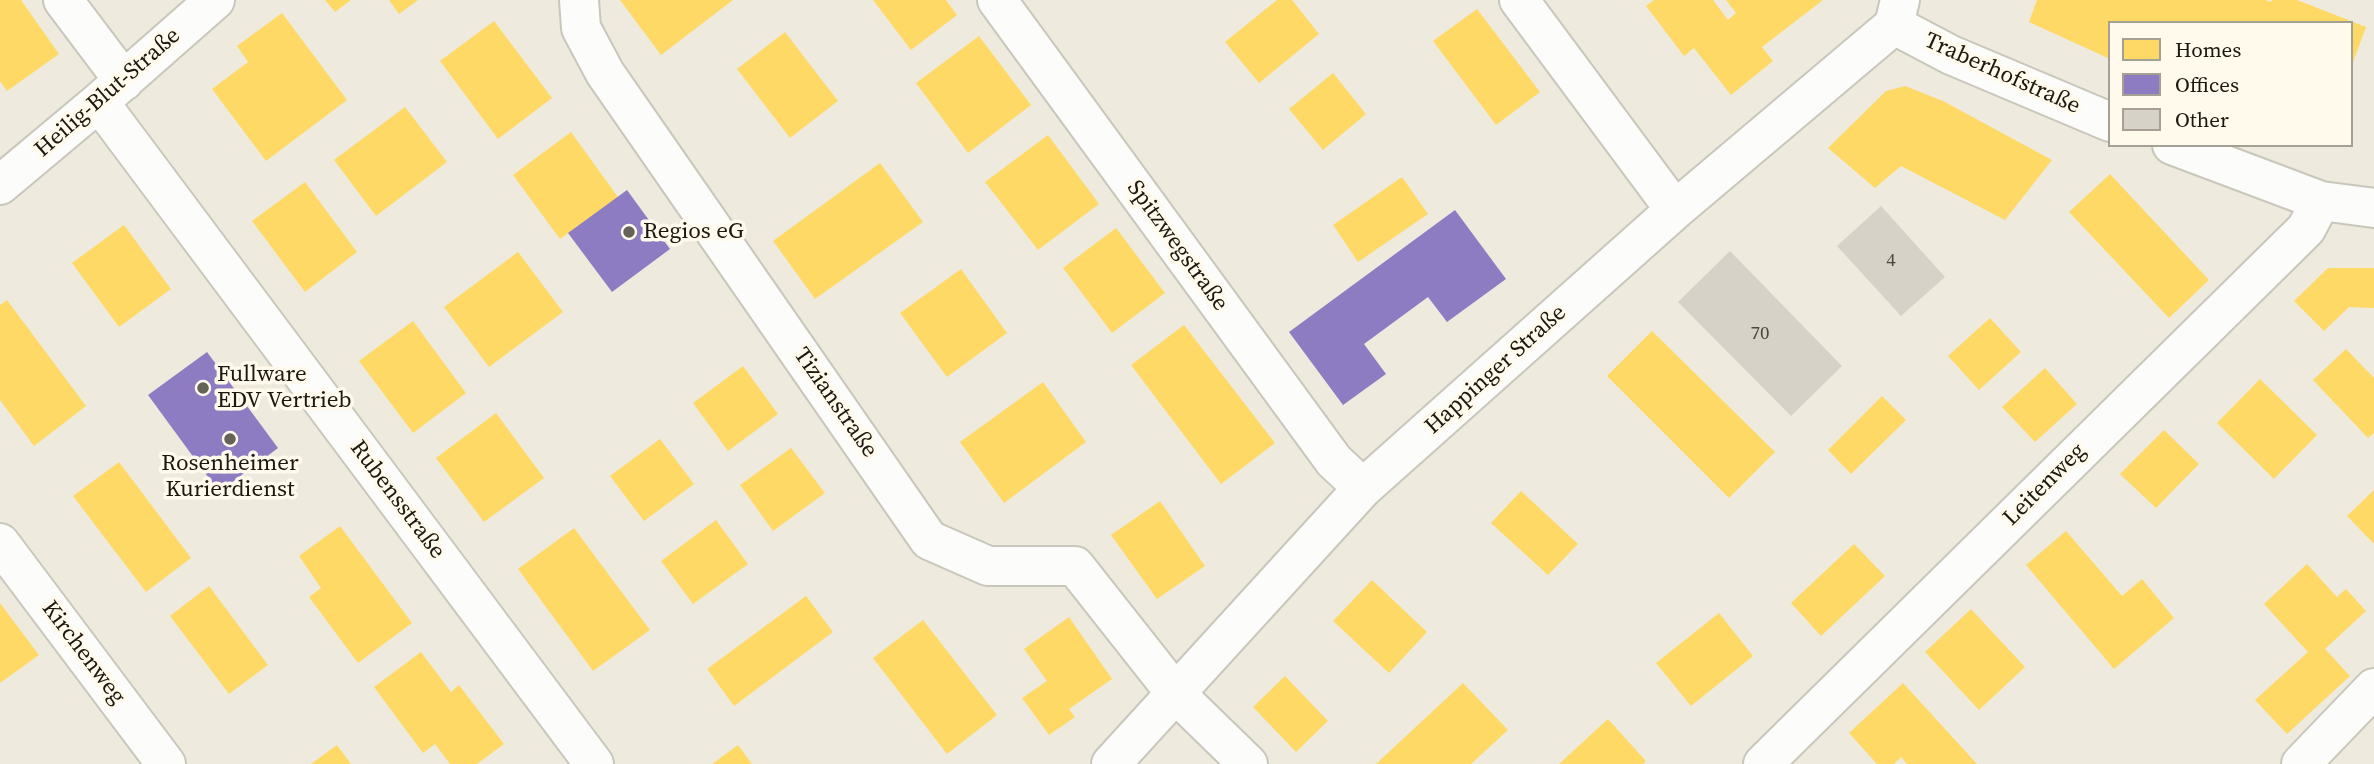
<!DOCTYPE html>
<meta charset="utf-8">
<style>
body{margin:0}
#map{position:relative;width:2374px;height:764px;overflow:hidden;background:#eeeadd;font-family:"Source Serif 4",serif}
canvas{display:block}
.legend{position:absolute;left:2108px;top:21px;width:245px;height:126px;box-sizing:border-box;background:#fffaec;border:2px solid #a4a094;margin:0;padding:9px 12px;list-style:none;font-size:21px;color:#1b1810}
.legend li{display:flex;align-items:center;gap:14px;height:35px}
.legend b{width:35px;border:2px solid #a4a094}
</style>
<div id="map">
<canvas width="2374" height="764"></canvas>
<ul class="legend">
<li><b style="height:19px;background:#ffd966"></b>Homes</li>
<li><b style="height:19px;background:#8e7cc3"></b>Offices</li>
<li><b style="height:19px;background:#d6d2c8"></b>Other</li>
</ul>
</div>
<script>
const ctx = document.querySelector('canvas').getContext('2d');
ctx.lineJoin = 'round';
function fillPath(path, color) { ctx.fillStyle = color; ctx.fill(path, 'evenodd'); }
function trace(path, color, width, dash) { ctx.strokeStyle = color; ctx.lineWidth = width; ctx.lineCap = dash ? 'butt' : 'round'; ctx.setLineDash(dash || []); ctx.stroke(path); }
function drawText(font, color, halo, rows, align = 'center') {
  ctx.font = font + ' "Source Serif 4",serif'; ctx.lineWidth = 7; ctx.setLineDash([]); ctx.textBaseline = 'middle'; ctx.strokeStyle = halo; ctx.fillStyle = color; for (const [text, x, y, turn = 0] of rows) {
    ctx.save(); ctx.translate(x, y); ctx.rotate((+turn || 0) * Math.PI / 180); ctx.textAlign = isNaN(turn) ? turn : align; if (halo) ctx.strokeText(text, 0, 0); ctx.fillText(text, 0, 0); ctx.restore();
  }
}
const homes = new Path2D(`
 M0,0h21l38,54 -52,37 -7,-10z
 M325,0h26l-16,12z
 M389,0h29l-19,14z
 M620,0h113l-72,55z
 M873,0h73l11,15 -46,35z
 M1277,0h15l27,34 -60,49 -34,-41z
 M1654,0h59l15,20 8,-7 -10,-13h97l-61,47 11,14 -42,34 -37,-47 -10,8 -38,-50z
 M2037,0h228l6,2 1,-2h25l69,27 -14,38 -1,-42h-241v36l-81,-37z
 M1477,9l63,83 -44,33 -63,-84z
 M282,13l65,87 -81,61 -54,-72 36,-27 -11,-16z
 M494,21l58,77 -54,41 -58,-78z
 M785,32l53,69 -48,37 -53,-69z
 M979,36l52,69 -63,48 -52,-70z
 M1333,73l33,41 -43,36 -34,-41z
 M1905,86l38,15 109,59 -47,60 -104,-54 -26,22 -47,-40 58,-57z
 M405,107l42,55 -71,54 -42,-56z
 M571,132l47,65 -58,42 -47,-64z
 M1048,135l51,69 -61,46 -53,-68z
 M880,163l43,59 -108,77 -42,-58z
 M2110,174l99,106 -40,38 -100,-106z
 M1402,177l26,37 -70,48 -25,-37z
 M305,182l52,70 -52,40 -53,-71z
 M124,225l47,64 -52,38 -47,-64z
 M1116,228l49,65 -53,40 -49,-65z
 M518,252l45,60 -74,55 -45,-60z
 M2328,268h46v40l-25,-1 -25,24 -30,-30z
 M961,269l46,64 -60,44 -47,-64z
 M7,300l79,106 -52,40 -34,-46v-95z
 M1990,318l31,34 -42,38 -31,-34z
 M413,321l53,72 -53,40 -54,-72z
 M1184,325l91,118 -54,41 -90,-119z
 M1652,331l123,121 -46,46 -122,-122z
 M2346,349l28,29v55l-6,5 -55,-58z
 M743,366l35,48 -50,37 -35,-48z
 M2045,368l32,36 -42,38 -33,-35z
 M2260,379l57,56 -43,44 -57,-56z
 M1043,382l43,60 -82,61 -44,-61z
 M1882,396l24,24 -55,54 -23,-24z
 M496,413l48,65 -60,44 -48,-64z
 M2164,430l35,34 -43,44 -36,-34z
 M660,439l34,45 -50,37 -34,-45z
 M791,448l34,45 -52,38 -33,-46z
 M119,462l72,96 -45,34 -73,-96z
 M2374,490v54l-27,-28z
 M1521,491l57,53 -30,31 -57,-52z
 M1160,501l45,65 -48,33 -46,-64z
 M716,520l32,44 -55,40 -32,-43z
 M340,526l72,97 -54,40 -49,-66 12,-9 -22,-32z
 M574,528l76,102 -57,41 -75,-102z
 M2066,531l56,65 20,-17 32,39 -60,51 -88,-104z
 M1854,544l31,32 -64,60 -30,-33z
 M2307,564l30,33 9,-8 20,22 -41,38 25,27 -63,58 -32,-34 53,-48 -44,-48z
 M1372,580l55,52 -38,41 -56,-52z
 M209,586l59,79 -39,29 -59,-78z
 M806,596l27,36 -99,74 -27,-37z
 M0,603l39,52 -39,28z
 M1971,609l54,58 -46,43 -54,-58z
 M1719,613l34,43 -62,50 -35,-43z
 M1069,617l43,62 -43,30 6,8 -26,18 -27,-37 25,-17 -23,-32z
 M923,620l74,95 -50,39 -74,-96z
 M421,652l30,40 8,-7 45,59 -27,20h-27l-15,-20 -12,9 -49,-66z
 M1285,676l43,45 -32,31 -43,-45z
 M1463,683l45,47 -37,34h-95z
 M1903,683l74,81h-70l-6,-7 -7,7h-17l-28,-31z
 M1608,719l38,42 -3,3h-84z
 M337,745l14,19h-40z
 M738,745l14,19h-40z`);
const offices = new Path2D(`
 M627,190l43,59 -58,43 -44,-59z
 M1455,210l51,69 -59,43 -19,-25 -64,47 22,30 -43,31 -54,-73z
 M207,352l71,96 -59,44 -71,-97z`);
const building = new Path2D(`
 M1881,206l64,71 -44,39 -64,-70z
 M1730,251l112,115 -51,50 -113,-114z`);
const minor = new Path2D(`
 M63,0l61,81
 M579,0l2,28 24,45 324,467 59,26h87l101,128 72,70
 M997,0l337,461 29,27
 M1519,0l156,210
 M1894,25l57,30 159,67
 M99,102l495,662
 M2172,145l149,56 53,7
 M0,185l99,-83 116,-102
 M0,543l166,221
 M1111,764l252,-276 312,-278 219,-185 6,-25
 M1763,764l543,-535 15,-28
 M2301,764l73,-76`);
const markers = [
 [629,232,7,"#656258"],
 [203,388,7,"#656258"],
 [230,439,7,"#656258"]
];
const numberNames = [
 ["4",1891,261],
 ["70",1760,334]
];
const streetNames = [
 ["Traberhofstraße",2002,74,24],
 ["Heilig-Blut-Straße",108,93,-41],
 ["Spitzwegstraße",1177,246,54],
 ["Happinger Straße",1496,370,-42],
 ["Tizianstraße",835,403,55],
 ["Leitenweg",2045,485,-45],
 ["Rubensstraße",397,500,53],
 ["Kirchenweg",83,653,53]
];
const poiNames = [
 ["Regios eG",643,232],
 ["Fullware",217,375],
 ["EDV Vertrieb",217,401],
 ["Rosenheimer",230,464,"center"],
 ["Kurierdienst",230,490,"center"]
];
fillPath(homes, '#ffd966');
fillPath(offices, '#8e7cc3');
fillPath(building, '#d6d2c8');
trace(minor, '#c9c6bc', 42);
trace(minor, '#fcfcfa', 38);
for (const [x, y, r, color] of markers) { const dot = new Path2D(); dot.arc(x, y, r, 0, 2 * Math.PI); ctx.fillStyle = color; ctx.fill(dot); trace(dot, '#fffaec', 2.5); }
drawText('19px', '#4c4840', null, numberNames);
drawText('23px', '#1b1810', '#fffaec', streetNames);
drawText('23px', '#1b1810', '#fffaec', poiNames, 'left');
</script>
